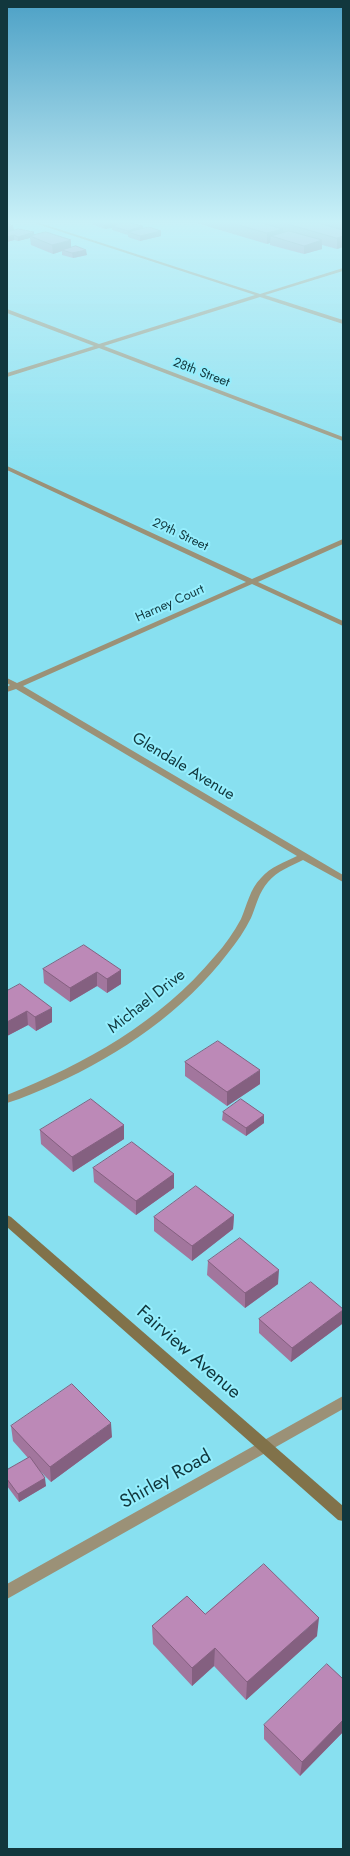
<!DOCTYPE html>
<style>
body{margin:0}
#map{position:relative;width:350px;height:1856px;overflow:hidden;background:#88e0f0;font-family:Jost,sans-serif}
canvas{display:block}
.frame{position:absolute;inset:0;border:8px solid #11373d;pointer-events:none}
</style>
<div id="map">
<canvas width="350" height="1856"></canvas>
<div class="frame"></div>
</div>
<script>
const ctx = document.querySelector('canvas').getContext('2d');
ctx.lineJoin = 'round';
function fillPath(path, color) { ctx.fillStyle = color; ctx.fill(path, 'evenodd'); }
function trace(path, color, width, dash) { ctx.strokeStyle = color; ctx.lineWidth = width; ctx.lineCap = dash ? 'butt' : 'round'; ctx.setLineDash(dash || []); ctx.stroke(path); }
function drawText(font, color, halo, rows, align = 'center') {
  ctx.font = font + ' Jost,sans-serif'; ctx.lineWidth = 4; ctx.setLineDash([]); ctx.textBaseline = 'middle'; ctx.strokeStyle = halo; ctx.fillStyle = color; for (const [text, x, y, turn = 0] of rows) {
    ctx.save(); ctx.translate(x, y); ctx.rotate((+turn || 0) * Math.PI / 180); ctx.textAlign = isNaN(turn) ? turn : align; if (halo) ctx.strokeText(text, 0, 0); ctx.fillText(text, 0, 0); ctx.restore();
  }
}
const street = new Path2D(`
 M34,223h6l220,71 83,-26v3l-78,24 78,25v4l-83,-27 -156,49 239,91v4l-244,-93 -92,29v-4l87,-27 -87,-33v-4l92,35 156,-49z
 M7,466l245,113 91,-40v5l-85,38 85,39v5l-91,-42 -229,102 320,189v7l-40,-22c-12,6 -26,11 -35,22 -9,10 -12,24 -17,36 -6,12 -14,24 -23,35 -44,58 -107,101 -173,131 -16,7 -32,14 -48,19v-8c78,-31 153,-73 208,-139 10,-11 19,-24 26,-37 6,-14 9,-30 20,-41 9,-11 24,-16 36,-22l-281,-167 -9,3v-5l3,-2 -3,-2v-5l10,5 229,-101 -239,-112z
 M343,1396v13l-336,190v-15z`);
const secondary = new Path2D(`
 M7,1215l4,2 332,289v15l-5,-1 -331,-293z`);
const wall = new Path2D(`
 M7,223l6,3 1,4 20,5 37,13 16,7 -14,3 -11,-3v-4l-9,3 -22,-9 -1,-7 -12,3 -4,-1 -7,2z
 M93,223h25v1l43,7v5l-21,5 -12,-4v-2l-16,-5v-2l-7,1 -12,-4z
 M196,223h147v24l-6,2 -15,-4v4l-18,5 -34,-9v-2l-3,1z
 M43,969l78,1v14l-14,9 -10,-7 -27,16 -26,-19z
 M7,991l45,31 -16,9 -8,-6 -21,11z
 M185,1062l75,22 -33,22 -42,-30z
 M223,1112l41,3v8l-18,13 -24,-16z
 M124,1125v14l-51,33 -32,-28 -1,-14z
 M93,1168l81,6v14l-38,27 -42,-33z
 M234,1215l-1,14 -41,32 -38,-30v-14z
 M208,1261l70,23 -33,24 -38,-33z
 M343,1309l-1,15 -51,38 -32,-29v-14z
 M11,1426l101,11 -61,45 -14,-14 9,18 -27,16 -12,-16v-16l21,-12 -15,-17z
 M205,1614l112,22 -71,64 -32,-34 -22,20 -39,-42 -1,-18z
 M343,1679v53l-43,44 -36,-37v-14z`);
const shadedWall = new Path2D(`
 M113,223h5v3h-6v2l-7,1 -1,-4z
 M13,226l1,4 -7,2v-5z
 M143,226v5l-15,1v-1z
 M283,229v10l-12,-3 -1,7 -3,1v-11z
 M161,231v5l-21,5v-5z
 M34,232v5l-4,-1v2l-12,3v-4z
 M14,235v5l-7,2v-5z
 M343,236v11l-6,2v-11z
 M71,240v9l-9,1v1l-9,3 -1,-9z
 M322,240v9l-18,5v-8z
 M86,250l1,5 -14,3 -1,-5z
 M121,970v14l-14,9v-14z
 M97,972v14l-27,16v-14z
 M52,1008v14l-16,9 -1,-14z
 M27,1011l1,14 -21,11v-14z
 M260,1070v14l-33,22v-14z
 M264,1115v8l-18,13v-8z
 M124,1125v14l-51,33 -1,-15z
 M174,1174v14l-38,27v-14z
 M234,1215l-1,14 -41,32v-15z
 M279,1270l-1,14 -33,24v-15z
 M343,1310l-1,14 -51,38 1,-14z
 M111,1423l1,14 -61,45 -1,-15z
 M45,1478l1,8 -27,16 -1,-8z
 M319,1618l-2,18 -71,64 1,-18z
 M215,1648l-1,18 -22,20v-18z
 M343,1720v12l-43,44 2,-14z`);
const building = new Path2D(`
 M7,223l6,3 -6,1z
 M99,223h14l-9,2z
 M123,223h7l13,3 -15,5 -16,-5z
 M232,223h30l21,6 -16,4z
 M284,223h34l25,7v6l-6,2z
 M149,227l12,4 -21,5 -12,-4z
 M19,229l15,3 -16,5 -4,-2 -7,2v-5z
 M289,231l33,9 -18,6 -33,-10z
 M46,232l25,8 -19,5 -22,-9z
 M76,246l10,4 -14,3 -10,-3z
 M84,945l37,25 -14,9 -10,-7 -27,16 -27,-19z
 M20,984l32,24 -17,9 -8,-6 -20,11v-31z
 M218,1041l42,29 -33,22 -42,-30z
 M91,1099l33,26 -52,32 -32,-27z
 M241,1099l23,16 -18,13 -23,-16z
 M132,1142l42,32 -38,27 -43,-33z
 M196,1186l38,29 -42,31 -38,-29z
 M240,1238l39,32 -34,23 -37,-32z
 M311,1282l32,27v1l-51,38 -33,-29z
 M72,1384l39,39 -61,44 -39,-41z
 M30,1457l15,21 -27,16 -11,-15v-9z
 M264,1564l55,54 -72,64 -32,-34 -23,20 -40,-42 35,-30 18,18z
 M327,1664l16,15v41l-41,42 -38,-37z`);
const farStreetnames = [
 ["28th Street",201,373,21],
 ["29th Street",180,535,25],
 ["Harney Court",170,604,-24]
];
const streetNames = [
 ["Glendale Avenue",183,767,31],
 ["Michael Drive",147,1002,-38]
];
const nearStreetnames = [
 ["Fairview Avenue",188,1353,41],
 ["Shirley Road",166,1480,-29]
];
fillPath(street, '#9b9177');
fillPath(secondary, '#81724a');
fillPath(wall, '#a2769d');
fillPath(shadedWall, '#846080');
fillPath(building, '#bc89b7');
trace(building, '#846080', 1);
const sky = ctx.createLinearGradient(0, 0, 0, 483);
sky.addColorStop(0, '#4da1c6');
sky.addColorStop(0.46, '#c9f1f8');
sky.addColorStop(1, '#c9f1f800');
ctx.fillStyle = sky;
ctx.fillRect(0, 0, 350, 483);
drawText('13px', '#11373d', '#95eefd', farStreetnames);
drawText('16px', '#11373d', '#95eefd', streetNames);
drawText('19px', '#11373d', '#95eefd', nearStreetnames);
</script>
